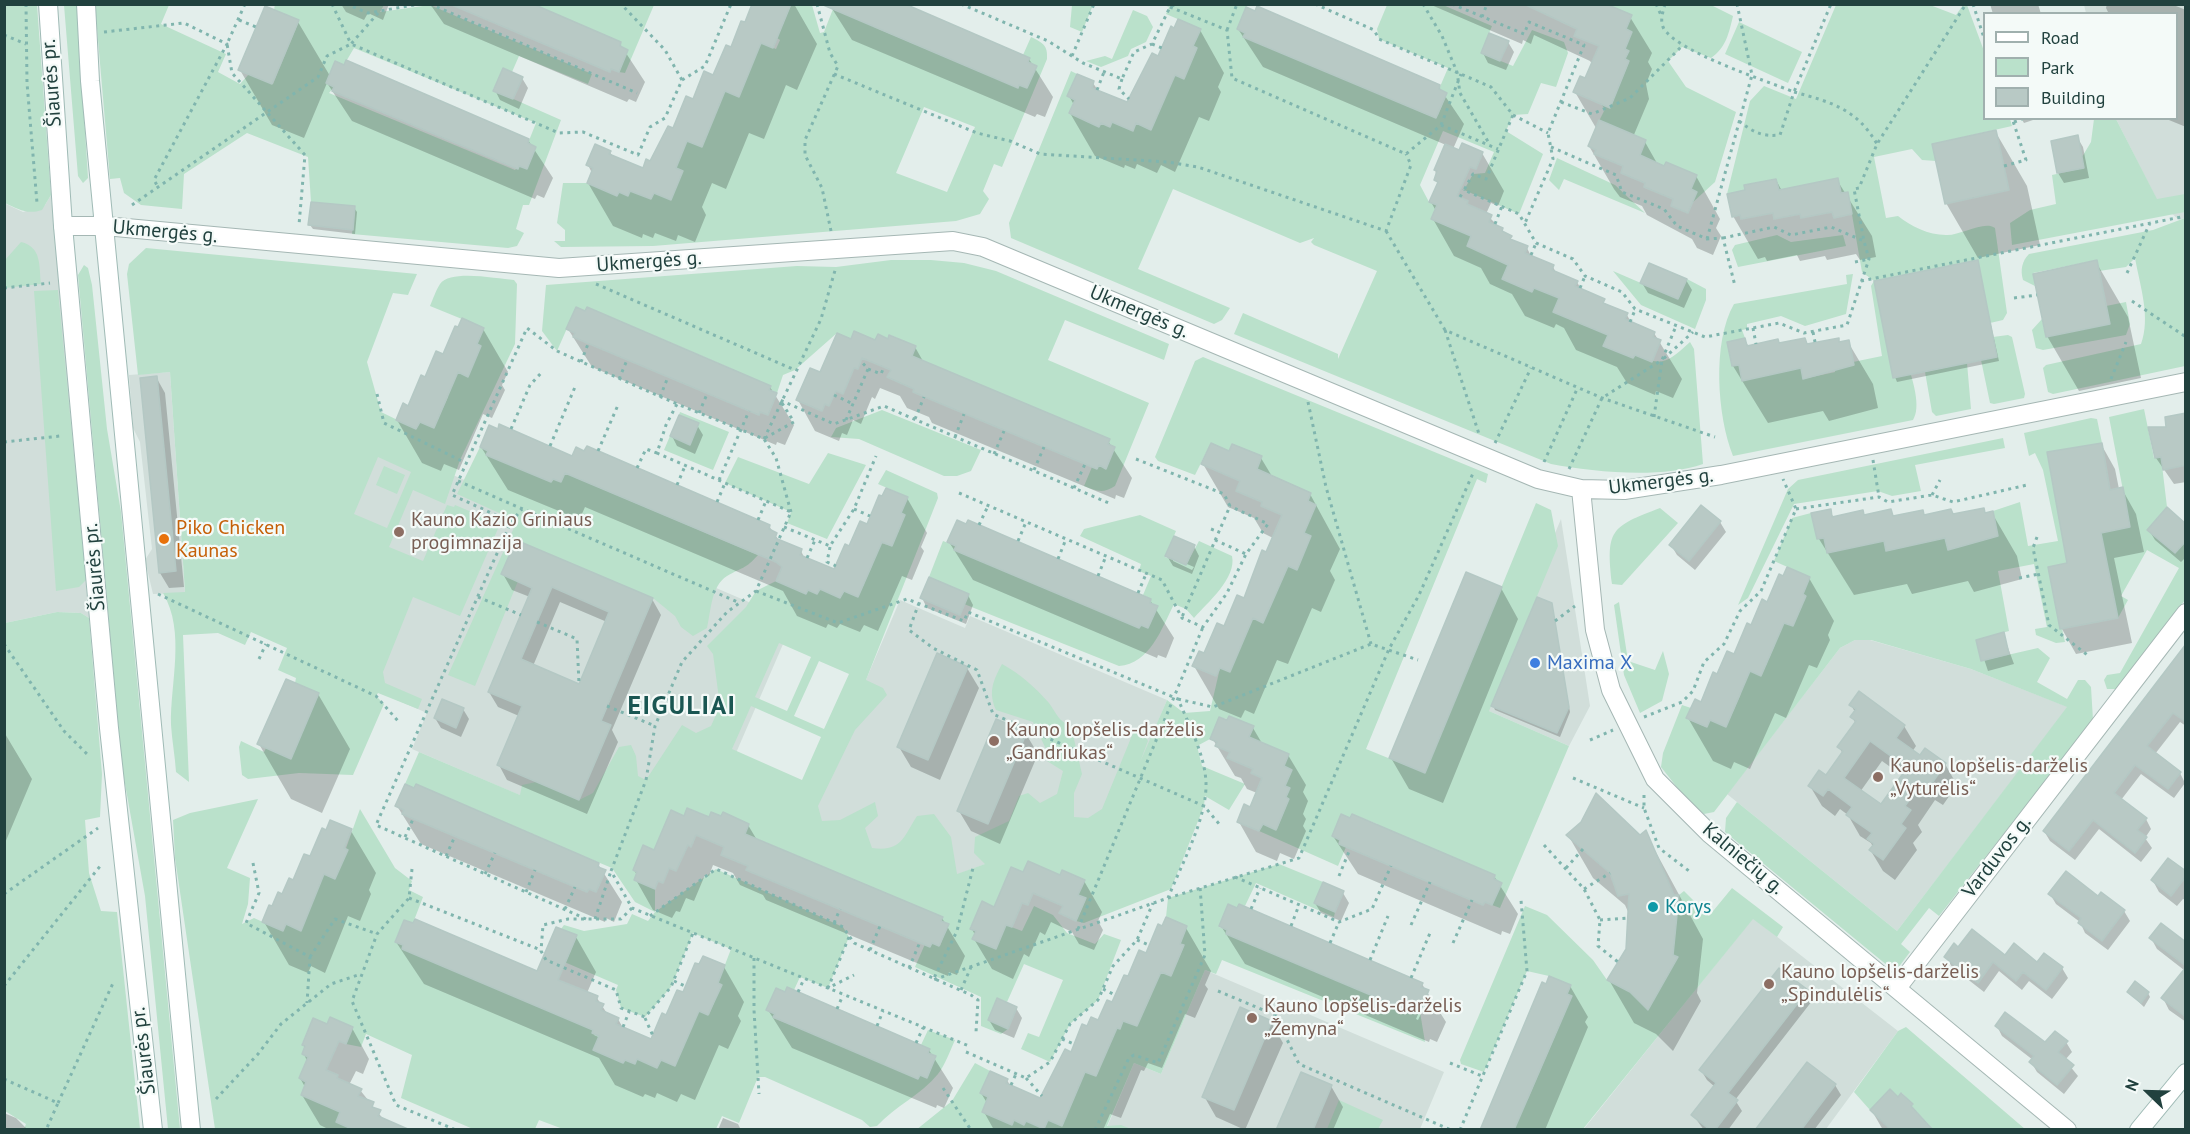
<!DOCTYPE html>
<meta charset="utf-8">
<style>
body{margin:0}
#map{position:relative;width:2190px;height:1134px;overflow:hidden;background:#e3eeeb;font-family:"PT Sans",sans-serif}
canvas{display:block}
.frame{position:absolute;inset:0;border:6px solid #21413e;pointer-events:none}
.legend{position:absolute;left:1983px;top:12px;width:195px;height:108px;box-sizing:border-box;background:#f4faf8;border:2px solid #a0b0ae;margin:0;padding:8px 10px;list-style:none;font-size:18px;color:#21413e}
.legend li{display:flex;align-items:center;gap:12px;height:30px}
.legend b{width:30px;border:2px solid #a0b0ae}
.north{position:absolute;left:2118px;top:1062px;width:60px;height:60px;-webkit-text-stroke:4px #f4faf8;paint-order:stroke;rotate:293deg;font-size:16px;font-weight:700;line-height:24px;text-align:center;color:#21413e}
.north::after{content:'';display:block;margin:auto;width:21px;height:27px;background:#21413e;clip-path:polygon(50% 0,100% 100%,50% 72%,0 100%)}
</style>
<div id="map">
<canvas width="2190" height="1134"></canvas>
<div class="frame"></div>
<ul class="legend">
<li><b style="height:8px;background:#fff"></b>Road</li>
<li><b style="height:16px;background:#bae1cb"></b>Park</li>
<li><b style="height:16px;background:#b8c9c5"></b>Building</li>
</ul>
<div class="north">N</div>
</div>
<script>
const ctx = document.querySelector('canvas').getContext('2d');
ctx.lineJoin = 'round';
function fillPath(path, color) { ctx.fillStyle = color; ctx.fill(path, 'evenodd'); }
function trace(path, color, width, dash) { ctx.strokeStyle = color; ctx.lineWidth = width; ctx.lineCap = dash ? 'butt' : 'round'; ctx.setLineDash(dash || []); ctx.stroke(path); }
function drawText(font, color, halo, rows, align = 'center') {
  ctx.font = font + ' "PT Sans",sans-serif'; ctx.lineWidth = 4.5; ctx.setLineDash([]); ctx.textBaseline = 'middle'; ctx.strokeStyle = halo; ctx.fillStyle = color; for (const [text, x, y, turn = 0] of rows) {
    ctx.save(); ctx.translate(x, y); ctx.rotate((+turn || 0) * Math.PI / 180); ctx.textAlign = isNaN(turn) ? turn : align; if (halo) ctx.strokeText(text, 0, 0); ctx.fillText(text, 0, 0); ctx.restore();
  }
}
const built = new Path2D(`
 M2084,5h101v213l-6,2 -22,-20 -41,-81 60,-1v-104l-90,-1z
 M51,195l38,423 -8,-5 -24,-1 -52,11 -1,-420 19,9 22,-7z
 M170,372l15,221 -32,1 -8,-34 7,-11 -12,-107 -7,-14 -4,-53z
 M348,430l445,191 -76,176 -51,-22 -30,70 -224,-96 15,-36 -114,-49z
 M1561,519l29,187 -21,40 -87,-38z
 M900,600l65,28 5,-12 197,84 -73,172 -60,-26 -97,36 -133,-57z
 M1855,640h15l101,29 97,38 -171,224 -170,-137 113,-146z
 M1753,918l145,113 -72,98 -243,1z
 M1205,970l239,102 -24,57 -314,1 28,-67 27,11z`);
const green = new Path2D(`
 M275,4l109,1 -4,7 50,-7 162,69 -4,10 -69,-28 -7,16 -9,-3 -10,21 68,30 -32,85h-6l-7,24 8,4 -7,13 -9,2 -156,-14 3,-28 -44,-4 -3,-45 -61,-24 -63,41 -2,35 -41,-4 -17,-12 -4,-15 -10,1 -15,-174h74l-8,19 65,30 -8,18 22,12 9,-10 24,10 26,-63 -25,-11zM354,48l182,75 -8,20 8,4 -9,21 -8,-2 -4,4 -186,-77 5,-6 -8,-4 9,-22 9,4z
 M4,5h33l14,190 -9,15c-15,5 -24,-1 -37,-7z
 M64,5h13l11,173 -5,5 -5,-7z
 M533,5h121l-29,68 -6,-1 9,-22 -8,-4 1,-4z
 M791,5h21l8,28 4,-1 9,-23 25,11 2,-4 14,11 144,61 1,-3 8,2 9,-21 -8,-4 2,-4 -7,-3 8,-18c12,6 17,8 16,22l-45,108 -8,-3 -11,27 6,8 -9,15 -24,7 -303,25 -92,1 -7,-6h11v-11l-8,-7 6,-40h24l30,13 2,-4 9,4 2,-5 21,8 3,-6 28,-22 -6,-3 11,-27 38,-50 14,5 20,-54 17,7 4,-9 -3,-2zM924,107l51,20 -28,65 -51,-19z
 M1072,5h21l-11,27 -12,-5z
 M1164,5h83l-10,24 8,4 -1,3 184,79 2,-3 8,3 9,-22 -8,-4 9,-21 -69,-29 -2,-10 10,-24h56l49,21 -11,27 32,13 19,-36 32,12 4,11 -12,34 -15,-4 -13,31 -15,1 -7,16 37,23 -24,60 -55,-24 9,-16 12,-1 9,-21 -51,-21 -23,54 9,17 8,3 -6,14 25,11 17,2 -6,14 41,19 -6,14 30,12 2,-3 25,10 -6,14 30,13 26,6 -5,15 29,12 2,-3c28,12 33,7 55,-13l4,7 9,115c-42,15 -110,8 -152,0l-317,-130 9,-21 95,41v5l39,-88 -63,-26 -3,-3 3,-4 -14,5 -127,-54 -35,80 92,39 -8,12 -8,4 -203,-86 -2,-15 62,-152 6,3 -10,22 8,4 -6,13 30,13 2,-3 9,4 2,-5 21,9 3,-8 14,7 21,-57 13,5 13,-29 -4,-3 8,-17 -35,-15 3,-7z
 M1597,5h114l22,11c-4,17 -7,32 -22,42l-29,-11 -14,14 18,26 50,25 -21,70 -23,21 5,-11 -6,-3 -25,-27 -2,4 -24,-11 -43,-30 8,-16 -5,-6 13,-2 16,-39 -4,-3 4,-8 -4,-2 7,-17 -6,-3 5,-13z
 M1836,5h94l26,10 7,-10h4l17,46v67l26,1 2,7 -80,18 4,17 -14,-1 -10,-11 -38,8 12,61 12,-2c13,10 30,19 48,19 14,1 38,-15 49,-7l12,85 -4,7 -13,3 -12,-63 -104,21c9,28 56,115 39,139l-180,36c-16,-40 -21,-114 1,-152l113,-20 -1,-9 7,-1 -7,40 -41,12 -24,-10 -34,8v5l-5,1 3,8 -18,4 5,24 7,-1 3,15 58,-16 3,15 32,-7v-3l19,-4 -1,-3 29,-6 -11,-70 3,-5 -12,-9 -14,-80 -69,2 -3,-15 -31,6v5l-18,4 23,-93 14,-15 32,13z
 M1133,10l14,6 6,11 -7,15 -15,7 -3,7 -27,11 -15,-6 19,-5 7,3z
 M1739,22l63,30 -14,31 -63,-29z
 M2094,119h22l41,80 28,-5v18l-173,33 -2,-22 20,-13 26,-6 -4,-29 32,-7 -2,-11 9,-15z
 M1557,158l58,27 30,28 -81,-34 -5,11 -10,-10z
 M2185,218v148l-132,28 -5,-2 -5,-24 3,-3 95,-21c10,-27 -1,-58 -6,-86l-9,9 -27,4 -2,-11 -64,13 2,13 -12,-6c-3,-10 -1,-19 6,-26l124,-24z
 M1777,235l14,7 52,-7 3,11 -108,21 -6,-17 3,-5z
 M21,242c21,5 18,24 20,42l-36,4v-28z
 M146,248l271,26 -9,21 -15,-2 -26,69 14,50 35,17 4,-7 14,6 14,-31 -5,-3 11,-24 14,6 13,-30 -4,-2 7,-16 -54,-22c3,-7 6,-16 10,-22 11,-15 57,-5 74,-4l3,4 -2,60 -55,116 -15,44 -32,-14 -24,57 34,14 24,-56 7,2 1,-2 45,19 -40,92 -47,-19 -30,75 2,11 37,16 -4,10 -40,-16 -2,3 8,8 -31,71 -54,-2 -51,6 -6,-4 -3,-28 2,-6 23,11 2,-4 25,11 28,-66 -24,-10 1,-5 -18,-8 9,-22 -36,-16 -6,13 -27,-12 -35,2 6,147 -13,-10c-1,-16 -4,-31 -5,-47 -1,-42 15,-93 -8,-132l22,-1 -15,-220 -32,3 -11,-101 2,-10zM378,457l33,15 -24,56 -33,-14z
 M891,260h40l33,3 32,8 173,73 -5,16 -99,-40 -17,40 101,43 -34,83c-12,8 -19,5 -31,0l8,-19 5,2 2,-4 7,3 9,-21 -205,-88 6,-13 -26,-11 -2,4 -10,-5 -3,6 -21,-9 -3,8 -14,-6 -42,37 -12,5 -6,18 -47,-25 -143,-61 -2,4 -9,-3 -19,43 -15,-20 4,-46 251,-19 39,1z
 M84,265l4,3 4,17 15,144 14,83 59,617h-12l-23,-233 -23,-129 -44,-492z
 M1613,271l65,28 9,-20 19,10v11l-11,29 -54,-24z
 M58,290l28,290 -7,7 -23,4 -22,-300z
 M2126,302l4,22 -4,11 -83,15 -7,-2 -4,-18 10,-11 4,18 64,-13 -4,-18z
 M2008,335l4,2 13,57 -1,4 -30,6 -4,-1 -9,-43 16,-3 -4,-20z
 M1203,357l285,117 -2,9 -9,-4 -111,270 59,24 111,-270 15,7 7,36 -69,165 80,35 -69,162 -8,-3 10,-22 -8,-4 1,-4 -103,-44 -17,-2 2,-5 -25,-10 -2,4 -9,-4 -9,22 8,4 -1,4 7,3 -8,19 -79,-35 4,-7 14,5 12,-30 -3,-2 4,-9 -5,-2 7,-16 -8,-4 5,-12 -25,-10 -17,-2 7,-16 -35,-9 -9,22 -13,7 5,20 43,18 -16,26 -24,-14 -1,10 -33,83 -87,34 -8,-2 10,-22 -8,-4 7,-15 -23,-10 -2,5 -37,-3 -12,-5 -10,23 -4,18 -15,-6 -12,26 6,3 -3,8 22,10 11,-24 16,6 12,-25 19,9 14,18 28,11 9,-10 17,6 -23,60 -28,24 -20,38 -29,-13 7,-16 11,4 24,-57 -39,-16 -17,38 -10,-4 -9,22 20,9 -7,5 -20,-8v-29l-66,-30 10,-23 7,-1 8,3 8,-22 -7,-3 1,-4 -182,-77 -16,-4 5,-12 -26,-12 -2,4 -10,-4 -2,5 -21,-9 -4,8 -13,-5 -10,23 -3,18 -15,-6 -10,24 4,2 -3,8 21,9v23l61,-43 127,58 6,10 -21,51 -28,-11 -6,13 -7,-3 -2,5 -9,-4 -9,22 8,4 -2,4 154,60 9,-21 -8,-4 2,-4 -9,-4 7,-15 27,10c-5,11 -10,25 -17,34 -17,21 -43,32 -61,52l-7,1 -8,-7 -97,-43h-7l-19,46 -17,-7 -6,13h-153l-24,-9 -4,9h-62l-72,-31 11,-43 -46,-21 -5,13 -15,-3 7,-17 -26,-3 -14,-6 -11,26 3,2 -3,8 6,3 -9,21 7,4 -5,13 24,10 17,3 12,21h-139l-40,-271 -2,-38 17,-7 68,-14 -31,69 23,10 -2,26 -6,20 12,-6 29,13 3,-7 14,6 20,-57 15,6 25,-70 35,59 17,13 -3,9 14,7 -10,26 -9,-3 -9,21 8,4 -1,4 192,77 -2,7 7,3 -6,14 30,13 2,-3h36l14,6 13,-30 7,-27 14,6 12,-30 -3,-2 13,-34 -38,-16 -22,54 -26,30 -24,-9 -5,-18 2,-5 -70,-30 -1,-7 21,9 9,-21 -16,-7 3,-4 20,6 43,-7 5,-10 16,7 7,-9 -20,-10 -23,-34 -36,-15 -2,3 -17,-7 1,-4 -63,-27 -17,-3 1,-4 -63,-27 -2,4 -9,-4 14,-32 101,43 2,-10 14,-3 43,18 14,-7 26,-46 12,-2 5,11 2,20 8,4 36,-55 14,8 15,-7 9,-20 -7,-52 -6,-8 39,-39 10,-16 20,-10 30,13 2,-4 9,4 3,-5 20,9 4,-7 14,6 14,-31 5,-24 15,4 13,-31 -4,-2 7,-16 -30,-13 8,-14 51,23 1,5 -72,182 17,8 4,7 -32,35 -37,76 4,15 18,-1 35,-18 3,14 -13,12 7,20c29,4 31,-10 45,-32l17,-2 17,23 6,37 28,-10 -11,-11 1,-16 34,-16 10,-25 9,-3 12,10 17,-9 6,-23 -16,-10 -1,-12 -13,-27 -37,-12c-8,-18 -3,-29 6,-46 17,9 34,24 47,39 8,11 9,18 22,23l11,48 -8,19v24l14,1 14,-9 31,-76 10,-1 5,9 -8,21 27,-62 17,13 26,-2 10,-43 33,-50 10,4 25,-56 9,3 14,-33 -7,-3 12,-28 -8,-4 3,-8 -54,-24 5,-13 -30,-12 -3,7 -18,-8 -16,32 -37,-14 -3,-4 40,-96zM779,643l32,14 -24,54 -32,-14zM819,661l30,13 -25,55 -30,-13zM751,706l70,31 -19,43 -70,-31z
 M1967,363l4,46 -35,7 -4,-4 -7,-40z
 M2144,409l10,49 7,-1 6,50 -19,23 27,23 10,-12v59l-68,89h-10l-3,-9 3,-5 13,-2 59,-105 -32,-18 -26,46 7,4 -10,18 -13,-63 -57,12 17,75 -9,1 -20,-8 -1,-6 12,-2 -13,-63 -36,7 11,60 -33,9 5,21 57,-13 12,10 -13,24 30,17 11,-19h7l6,7 2,33 -154,196 -10,-8 -28,36 9,8 -12,16 -10,-2 -163,-134 1,-14 11,-16 160,129 170,-224 -96,-38 -100,-29h-16l-15,8 -126,164 -10,2 -17,-14 -26,-33 2,-14 19,-48 9,3 -4,11 19,8 4,-7 16,7 14,-31 6,-27 15,7 13,-29 6,-26 13,5 13,-30 -3,-2 7,-17 -36,-16 18,-43 19,-5 6,26 7,-1 4,15 35,-8 20,-9 4,15 35,-8v-3l22,-5 4,15 50,-14 -5,-25 27,-9 8,44 30,-5 -15,-71 -8,-17 -6,3 -5,-23 67,-15 6,1 5,24 -55,10 16,86 67,-12 -21,-110z
 M882,410l99,40 -10,21 -14,5h-13l-85,-37 -28,-2 5,-9z
 M680,412l49,20 -16,38 -49,-20 6,-14 20,8 8,-21 -19,-8z
 M2003,438l2,10 -90,17 6,26 -29,5 -14,-5 -84,13 -46,94 -10,7 50,-116 10,-9z
 M480,447l71,35 15,-13 8,8 184,78c-13,15 -16,12 -31,21 -16,10 -16,35 -20,52l-14,8 -12,-9 -6,-11 -22,-18 -137,-58 -15,34 17,7 -43,105 -27,-11 69,-154 -60,-27z
 M828,453l38,12 -39,74 -40,-16 4,-11 -66,-29 13,-26 71,27z
 M384,466l21,9 -8,19 -21,-9z
 M1660,508l18,15 -56,62 -10,-1c-6,-54 -2,-57 48,-76z
 M1140,515l36,16 -11,26 21,8 13,-24 33,15c5,22 -25,47 -38,62l-8,-9 -12,-5c-12,24 -24,60 -55,62l-155,-62 4,-10 -39,-17 14,-36 13,5 -1,4 184,78 2,-3 7,3 10,-22 -8,-3 1,-4 -8,-4 8,-19 -12,-5 2,-7 -61,-28 4,-7z
 M1619,602l9,59 27,9 8,-19 6,23 -7,27 -22,12 -16,-38 -10,-70z
 M57,612l24,1 8,5 13,156 -2,43 -15,3 4,53 12,38 16,1 23,217h-116l2,-5 -21,-13v-488z
 M1279,864l44,18 -9,21 21,9 -1,5 -78,-34 -11,23 -6,-2 -2,4 -8,-4 -10,23 8,3 -1,4 185,78 2,-3 7,3 5,30 -203,-82 -6,14 -11,-4 -44,104 -27,-11 -27,63 14,-1 10,4 -215,1 36,-29 23,-38 15,8 -10,22c17,8 27,24 44,32l2,-4 18,8 4,-9 14,6 13,-30 7,-26 14,6 14,-32 4,-17 6,2 3,-8 14,5 14,-31 5,-25 15,6 13,-30 -4,-2 7,-17 -21,-10 2,-19z
 M1732,888l51,39 -6,10 -24,-18 -170,210h-69l6,-13 -3,-2 11,-15 44,-103 -5,-2 4,-9 -22,-9 -22,-5 -43,101 -23,-8 -1,-4 65,-154 22,9 46,45 14,20 71,-23 -5,-2 6,-60 5,-4 25,25z
 M1906,1027l119,102h-92l-22,-23 2,-2 -11,-11 -4,4 -8,-8 -20,21 -16,-18 44,-61z
 M1339,1100l44,20 -5,9h-51z`);
const shadow = new Path2D(`
 M341,4h48l-6,16 -15,-7 -4,7 -18,-8z
 M430,4h99l91,40 25,38 -9,20 -7,-3 -2,3 -183,-78z
 M755,4h39l23,40 -20,46 -11,-5 -22,54 -15,-6 -23,56 -14,-6 -10,24 4,8 -11,27 -17,-7 -2,6 -21,-8 -2,5 -10,-4 -1,4 -29,-12 -25,-43 4,-10 -4,-8 22,-13 3,5 30,13 7,-7 7,-15 3,1 33,-48 21,-24z
 M829,4l200,55 24,38 -8,20 -8,-3 -2,3 -183,-77z
 M1429,4h167l34,13 22,36 -4,9 4,7 -6,15 3,15 -16,38 12,5 13,23 38,11 24,43 -4,9 5,8 -8,19 -16,-7 -5,-9 -45,-24 -5,-9 -22,-9 -6,-8 -25,-43 7,-18 -21,-36 11,-12 7,-15 -3,-4 -56,-26 -3,9 -8,-4 -1,4z
 M1990,4h48l3,10h-48z
 M2107,4h64l15,6v117l-22,-9h12v-104h-67l-3,-6z
 M266,8l32,14 32,54 198,64 25,38 -9,20 -7,-3 -2,4 -183,-78 -25,-38 -23,55 -32,-13 -32,-55z
 M1238,29l201,58 25,37 -11,25 29,4 22,38 -6,15 -7,-3 -5,11 28,28 13,6 5,10 21,9 4,7 20,8 5,9 45,24 5,9 22,9 28,46 -9,19 -17,-7 -1,4 -28,-12 -10,-16 -41,-17 -12,-22 -8,-4 -2,4 -29,-12 -13,-22 -22,-10 -9,-16 -27,-12 -21,-37 3,-8 -5,-9 7,-17 -3,-16 11,-24 -183,-78z
 M1200,30l24,43 -6,14 3,5 -12,29 -10,-4 -24,55 -14,-7 -4,8 -20,-9 -2,5 -10,-4 -1,3 -29,-12 -25,-43 4,-8 -5,-9 24,-13 6,9 29,12 31,-46z
 M1508,42l6,10 -8,18 -18,-7 -5,-10z
 M522,78l6,10 -9,21 -19,-9 -5,-10z
 M2021,118h18l-15,5z
 M1995,131l32,55 13,59 -62,13 -32,-55z
 M2077,137l6,10 6,31 -25,5 -6,-10 -6,-31z
 M1776,180l6,11 55,-11 35,56 4,21 -16,3 -4,-6 -29,6 -2,-4 -25,5 -3,-6 -30,6 -2,-4 -7,2 -25,-43 14,-25z
 M354,208l3,4 -2,22 -42,-5 -3,-4z
 M1977,262l22,99 -102,21 -2,-5z
 M2096,262l32,55 13,61 -62,13 -32,-55z
 M1686,280l6,10 -8,18 -36,-15 -6,-10z
 M586,313l184,74 24,38 -9,20 -8,-3 -1,3 -184,-78 -24,-38z
 M483,329l25,43 -6,13 3,5 -13,28 -9,-4 -24,56 -15,-6 -3,7 -19,-8 -25,-43 12,-12 17,-29z
 M1838,339l2,4 8,-1 25,42 5,24 -49,13 -6,-10 -55,12 -35,-57 -4,-23 16,-3 4,7 56,-7 3,6z
 M851,341l64,6 9,16 184,78 24,37 -8,20 -8,-3 -1,4 -183,-76 -3,-6 -22,-9 -7,-12 -20,-8 -5,11 -3,-2 -11,27 -8,-4 -6,15 -5,-2 -3,8 -24,-10 -17,-31z
 M156,377l9,16 19,194 -15,1 -9,-15z
 M2186,415v67l-12,2 -18,-26 12,-29z
 M697,425l6,10 -8,19 -18,-8 -5,-10z
 M2101,444l14,25 4,20h3l14,25 8,38 -30,6 18,85 -56,11 -14,-25 -12,-61 19,-4z
 M481,447l92,11 196,68 11,16 21,9 4,8 30,12 33,-45 39,-28 20,35 -6,14 3,4 -12,29 -10,-4 -24,55 -14,-6 -4,7 -20,-8 -3,4 -9,-4 -2,4 -29,-12 -14,-25 -198,-84 -4,9 -8,-3 -2,3 -63,-26z
 M1230,453l31,5 12,20 37,16 30,55 -10,22 5,9 -14,32 -9,-4 -24,56 -11,-4 -23,54 -9,-4 -4,8 -22,-9 -25,-43 51,-66 28,-62 -10,-5 -9,-15 -26,-11 -25,-43z
 M1983,509l3,5 6,-1 25,43 5,23 -48,13 -6,-11 -56,13 -5,-10 -53,11 -35,-56 -6,-25 17,-3 4,7 30,-2 26,-6 4,7 29,-6 2,5h29z
 M1720,522l6,10 -31,38 -18,-15 -6,-10z
 M2186,526v31l-5,5 -26,-22 -6,-10z
 M949,542l201,58 24,38 -8,20 -8,-3 -1,3 -184,-78z
 M1194,546l5,10 -7,18 -19,-8 -6,-10zM1173,558l21,9 -2,3 -19,-9z
 M503,574l149,25 9,16 -49,115 6,12 -31,72 -80,-34 -8,-15 20,-49 -21,-9 -9,-15 41,-95 -18,-7zM560,602l47,20 -28,64 -46,-20z
 M1809,578l25,43 -6,14 2,5 -13,28 -8,-3 -23,53 -11,-5 -25,56 -16,-7 -3,7 -18,-8 -25,-43 46,-62 34,-53z
 M1501,588l17,31 -75,184 -34,-14 -18,-31z
 M968,595l5,10 -7,19 -39,-16 -5,-10z
 M1551,604l19,108 -10,25 -65,-27 -2,-5z
 M2003,634l11,30 -26,7 -10,-30z
 M2186,647v79l-6,-4 -25,32 25,19 5,10 -11,15 -33,-24 -20,26 25,19 5,10 -6,9 7,10 -11,14 -42,-33 -24,31 -25,-19 -6,-10z
 M967,668l12,20 -39,92 -29,-13 -12,-20z
 M318,694l32,55 -28,64 -31,-14 -32,-55z
 M1851,705l53,21 12,20 -4,6 8,5 5,-7 20,14 12,21 -14,20 -8,-5 -17,25 4,7 -9,11 4,7 -22,30 -12,-9 -12,-20 2,-4 -2,-4 -11,-7 -12,-21 -8,-6 -5,7 -13,-10 -12,-20 16,-9 17,-23 -4,-7 17,-23 -4,-7 3,-5zM1882,761l21,15 -22,31 -21,-15z
 M463,709l6,10 -8,18 -20,-9 -6,-10z
 M1253,728l10,17 25,10 18,30 -3,7 5,9 -5,13 3,5 -3,7 3,5 -12,28 -14,-6 -3,8 -21,-9 -17,-30 12,-13 6,-16 -10,-4 -6,-11 -6,-2 -23,-38z
 M4,732l28,47 -27,64h-1z
 M1026,734l12,20 -38,90 -29,-13 -12,-20z
 M397,806l201,58 24,38 -8,20 -8,-4 -1,4 -184,-78z
 M685,818l63,7 9,15 185,78 23,38 -8,19 -8,-3 -1,4 -182,-76 -3,-5 -23,-10 -7,-12 -20,-8 -4,11 -4,-1 -11,26 -8,-3 -6,14 -4,-1 -4,7 -19,-8 -17,-30 1,-5 -3,-5 21,-18z
 M351,831l25,42 -7,17 2,4 -11,27 -12,-5 -23,57 -14,-7 -3,7 -19,-8 -25,-43 46,-64z
 M1645,832l58,107 -6,54 4,8 -28,50 -17,-17 -22,-11 -25,-43 18,-30 2,-36 -4,-9 -32,-27 -25,-43 72,2z
 M1333,836l161,40 24,38 -8,20 -8,-3 -1,4 -143,-61z
 M2186,873v27l-3,-1 -6,7 -18,-14 -6,-11z
 M1024,874l60,7 18,31 -4,9 5,9 -9,20 -15,-6 -7,-12 -21,-10 -6,13 -5,-3 -11,25 -5,-3 -11,25 -21,-10 -18,-30 1,-4 -3,-6 23,-20z
 M1343,893l6,10 -8,18 -20,-8 -6,-10z
 M2050,894l48,4 26,13 6,10 -22,29 -23,-17 -5,-11 -24,-18z
 M1221,926l201,58 24,38 -9,20 -7,-3 -1,3 -184,-78zM1422,1005h3l-7,15 -2,-1z
 M1186,928l25,43 -6,14 3,4 -13,29 -10,-4 -23,54 -14,-5 -4,8 -3,-1 -20,48 -11,-4 -7,16h-109l-10,-18 3,-9 -6,-10 26,-13 4,7 30,13 47,-72 11,-6 48,-68z
 M576,937l20,35 -9,21 10,5 11,17 10,4 5,9 29,13 32,-47 40,-27 20,35 -6,14 3,5 -13,28 -9,-4 -24,55 -14,-6 -4,8 -20,-9 -2,5 -10,-4 -2,3 -28,-12 -16,-27 -175,-74 -28,-42 142,31zM594,1032l11,8 -11,-5z
 M2151,938l35,6v78l-17,-12 -6,-12 21,-28 -27,-21z
 M1959,949l103,19 6,10 -16,21 -23,-18 -7,9 -23,-19 -15,21 -32,-25 -6,-10z
 M1570,986l18,31 -3,5 3,5 -43,103h-64z
 M1807,991l5,10 -77,99 7,11 -14,19h-24l-11,-15 22,-28 -8,-7 -6,-10z
 M2128,992l20,1 2,4 -6,10z
 M1016,1008l6,10 -8,20 -19,-8 -6,-10z
 M768,1010l161,40 24,38 -9,20 -7,-3 -1,3 -144,-60z
 M1271,1022l12,21 -38,87 -29,-13 -12,-21z
 M328,1026l24,2 17,31 -6,15 -7,-3 -7,14 11,5 24,30 23,10h-77l-10,-5 -18,-30 3,-8 -5,-9 7,-17 -3,-7 2,-5 -3,-4z
 M1997,1026l48,19 21,-3 6,10 -7,8 13,16 -14,18 -27,-22 -6,-10 2,-2 -31,-24z
 M1835,1085l6,10 -27,35h-57z
 M1331,1086l12,21 -10,23h-55z
 M1901,1095l17,20 16,15h-51l-11,-19z
 M4,1113l12,5 12,12h-24z
 M723,1118l15,6 3,6h-23z`);
const building = new Path2D(`
 M450,4h83l88,38 -1,4 8,4 -9,22 -8,-3 -1,3z
 M752,4h39l-18,44 -12,-5 -22,54 -14,-6 -23,56 -15,-6 -11,27 7,3 -12,29 -17,-7 -3,6 -21,-8 -2,5 -9,-4 -2,4 -30,-13 6,-15 -7,-3 9,-21 16,7 -2,3 34,14 3,-9 4,2 18,-35 5,2 13,-32 7,3 11,-28 9,4 13,-30 5,2 10,-26 4,1z
 M821,4h84l125,54 -2,4 9,4 -10,22 -8,-3 -1,3z
 M1524,4h82l26,11 -6,14 6,3 -7,17 4,2 -4,8 4,2 -19,47 -37,-16 7,-16 5,2 14,-32 -25,-10 3,-7z
 M265,6l34,14 -27,64 -34,-14z
 M1257,6l183,79 -1,4 8,4 -11,25 -193,-81 2,-4 -8,-4 9,-22 9,4z
 M1178,19l23,10 -8,17 4,2 -13,31 -9,-4 -24,55 -15,-7 -3,8 -21,-9 -2,5 -9,-4 -2,4 -30,-14 6,-13 -8,-4 10,-22 17,7 -2,7 35,14 25,-49 6,3 13,-30 3,2z
 M1489,33l20,8 -9,20 -19,-8z
 M346,60l183,79 -1,4 8,4 -9,22 -8,-3 -1,3 -186,-78 2,-4 -8,-4 9,-22 9,4z
 M503,68l20,9 -10,22 -20,-8z
 M1599,120l47,20 -6,15 24,11 2,-4 31,13 -6,14 6,3 -9,21 -17,-7 2,-7 -29,-12 1,-4 -24,-10 2,-7 -29,-12 2,-4 -8,-4z
 M1996,130l13,60 -64,14 -13,-60z
 M2078,135l6,33 -27,5 -6,-32z
 M1462,143l21,9 -7,17 -6,-2 -13,29 11,5 -1,3 25,11 -3,7 14,6 -1,3 10,5 -2,3 18,7 -3,7 29,12 -2,5 26,11 -3,5 30,13 -2,4 25,10 -3,6 30,13 -2,5 8,3 -9,22 -17,-7 -2,3 -30,-12 5,-11 -55,-23 6,-14 -25,-10 -2,4 -30,-13 6,-14 -41,-19 4,-10 -40,-17 6,-14 -8,-3 9,-20 -4,-2 3,-9 -3,-1 11,-26 14,6z
 M1838,178l3,15 7,-1 4,22 -18,4 -2,-6 -31,6 -1,-4 -26,5 -1,-6 -32,6 -1,-4 -8,2 -5,-23 18,-4 -1,-5 32,-6 3,11z
 M311,202l44,4 -2,24 -45,-5z
 M1978,260l19,97 -104,21 -19,-97z
 M2097,260l13,64 -64,13 -13,-63z
 M1649,263l38,16 -9,20 -38,-16z
 M576,307l9,4 2,-4 184,79 -2,4 8,3 -9,22 -8,-3 -1,3 -186,-78 2,-4 -9,-4z
 M462,318l22,10 -7,16 4,2 -13,31 -10,-5 -24,56 -14,-6 -4,7 -20,-9 7,-17 5,3 13,-31 4,2 11,-26 7,3 12,-28 3,1z
 M854,331l21,9 3,-6 10,5 1,-4 27,11 -4,10 198,83 -2,5 7,3 -9,22 -7,-4 -2,4 -184,-77 1,-3 -27,-12 4,-7 -29,-12 -4,11 -4,-1 -11,26 -7,-3 -7,15 -4,-2 -3,7 -26,-11 14,-32 10,4 17,-39 14,6z
 M1745,338l2,8 31,-7 1,4 26,-5 2,6 32,-6v4l10,-2 5,25 -51,14 -2,-11 -59,13 -3,-16 -7,1 -5,-24z
 M157,376l19,195 -17,2 -19,-195z
 M2186,413v52l-23,5 -2,-13 -6,1 -7,-31h18l-1,-10z
 M679,415l20,8 -9,22 -20,-9z
 M499,424l73,32 4,-9 8,4 3,-5 183,79 -1,4 8,4 -2,5 27,11 -2,6 34,14 11,-25 4,2 11,-25 7,3 12,-29 3,1 4,-8 22,9 -7,16 4,2 -13,31 -10,-4 -24,55 -14,-6 -4,7 -20,-9 -3,5 -9,-4 -2,4 -30,-13 6,-14 -6,-5 -211,-89 -4,9 -8,-3 -2,3 -65,-27 2,-4 -8,-4 9,-22 9,4z
 M1211,443l18,8 3,-7 30,12 -5,13 54,24 -3,8 8,4 -12,28 7,3 -14,34 -9,-4 -25,57 -10,-5 -23,54 -10,-4 -4,8 -24,-10 7,-15 5,2 13,-30 7,3 13,-31 7,3 18,-48 4,2 16,-37 -21,-9 1,-4 -26,-11 4,-10 -39,-17z
 M2102,443l8,47 13,-3 7,40 -29,6 17,85 -58,11 -12,-62 19,-4 -20,-111z
 M1701,505l20,16 -32,40 -20,-16z
 M2167,507l19,17v17l-11,12 -28,-23z
 M1984,508l1,5 8,-2 5,25 -50,14 -3,-12 -59,13 -2,-10 -57,12 -3,-15 -7,1 -6,-26 20,-4 1,8 31,-7 1,5 27,-6 2,7 30,-6 1,5 27,-6 2,5z
 M957,520l9,4 2,-4 183,79 -1,4 8,3 -10,22 -7,-3 -2,3 -185,-78 2,-4 -9,-4z
 M1174,536l21,9 -9,20 -21,-9z
 M516,540l137,58 -52,123 10,4 -32,75 -82,-35 25,-59 -34,-14 44,-104 -31,-14zM552,587l57,25 -30,72 -58,-25z
 M1787,567l23,10 -7,17 3,2 -13,30 -9,-3 -23,53 -11,-5 -24,56 -16,-7 -3,7 -21,-9 9,-19 6,3 12,-30 4,2 10,-23 7,3 13,-31 4,2 11,-26 5,3 12,-28 4,2z
 M1466,572l36,15 -77,186 -36,-15z
 M929,577l40,17 -9,21 -40,-17z
 M1537,597l15,6 17,104 -12,26 -66,-27z
 M2004,632l5,22 -28,7 -5,-21z
 M2186,644v78l-13,-9 -26,33 34,26 -13,17 -33,-24 -21,28 33,25 -10,12 10,7 -12,16 -42,-33 -24,31 -26,-20z
 M937,653l31,14 -40,93 -31,-13z
 M286,679l33,14 -28,66 -34,-15z
 M1859,691l46,34 -9,13 24,17 5,-7 21,15 -16,23 -7,-5 -18,25 6,4 -10,14 5,4 -23,32 -14,-10 5,-6 -7,-5 5,-6 -26,-18 6,-8 -24,-18 -5,7 -15,-10 11,-16 7,5 17,-24 -6,-4 19,-26 -6,-4 6,-8 -7,-4zM1870,741l37,27 -26,36 -37,-26z
 M442,699l22,9 -8,20 -22,-10z
 M1229,716l25,10 -5,11 40,17 -5,12 8,4 -7,16 5,2 -4,9 3,2 -13,31 -13,-6 -4,7 -22,-9 7,-18 6,3 12,-29 -11,-5 2,-4 -26,-11 3,-6 -15,-6 2,-4 -7,-3 9,-22 8,3z
 M996,719l31,13 -39,92 -31,-13z
 M405,784l9,4 2,-4 183,79 -1,4 8,3 -10,22 -7,-3 -2,3 -185,-78 2,-4 -9,-4z
 M1596,793l44,42 6,-5 28,65h5l-6,60 5,2 -30,53 -18,-18 -23,-12 19,-31 3,-55 -11,2 -8,-23 -44,-38 15,-13z
 M687,808l22,9 2,-5 10,4 2,-4 26,12 -4,10 198,83 -2,4 8,3 -10,22 -7,-3 -2,4 -184,-77 2,-4 -27,-11 3,-8 -28,-12 -5,12 -3,-2 -12,26 -7,-3 -6,15 -5,-2 -3,8 -21,-9 3,-8 -4,-2 10,-25 11,5 17,-40 13,6z
 M1341,814l9,4 2,-4 143,61 -1,4 8,4 -10,22 -7,-3 -2,3 -144,-61 1,-4 -8,-4z
 M330,820l22,9 -8,19 4,2 -13,29 -11,-5 -23,57 -15,-7 -3,7 -21,-9 7,-17 3,1 6,-14 4,2 7,-16 4,2 11,-26 6,2 12,-28 4,2z
 M2168,858l18,13v5l-15,20 -20,-16z
 M1028,861l32,14 2,-5 23,10 -7,15 8,3 -10,23 -17,-8 4,-7 -30,-13 -5,12 -6,-2 -10,24 -6,-2 -10,24 -24,-10 4,-8 -6,-2 12,-28 12,6 17,-40 12,5z
 M2066,871l32,25 3,-4 24,18 -23,31 -24,-18 3,-5 -33,-24z
 M1323,882l21,9 -9,21 -21,-9z
 M1228,904l9,4 2,-4 184,79 -2,4 8,3 -9,22 -7,-3 -2,3 -185,-78 1,-4 -8,-4z
 M1166,917l21,9 -7,18 4,1 -13,31 -10,-4 -24,54 -14,-5 -3,8 -3,-1 -21,48 -11,-4 -23,54 -14,-6 -4,9 -18,-8 -2,4 -10,-5 -2,5 -30,-13 6,-15 -8,-4 10,-22 18,8 -2,4 34,15 25,-49 6,3 11,-28 5,2 4,-9 7,3 9,-20 5,2 12,-27 4,1 11,-26 7,3 12,-29 4,2z
 M415,919l122,52 19,-44 21,8 -19,45 40,16 -2,5 8,3 -3,6 18,8 -3,6 35,15 11,-26 4,2 11,-25 6,2 12,-29 4,1 4,-8 22,9 -7,18 4,2 -14,30 -9,-4 -24,55 -14,-6 -4,8 -20,-9 -2,5 -10,-4 -2,3 -30,-13 6,-14 -7,-3 1,-3 -191,-81 1,-4 -8,-3 9,-22 9,3z
 M2161,923l25,19v24l-37,-28z
 M1972,929l33,26 9,-12 23,19 7,-9 19,14 -17,23 -23,-18 -7,9 -23,-19 -15,21 -34,-26 10,-14 4,4z
 M2186,967v50l-25,-19z
 M1779,968l29,22 -80,103 10,7 -23,30h-5l-19,-15 25,-32 -17,-13z
 M1549,976l22,9 -4,9 5,2 -58,134h-34l62,-148 4,2z
 M2135,981l14,11 -8,11 -14,-11z
 M787,987l143,62 -2,4 8,3 -9,22 -7,-3 -2,4 -145,-62 2,-3 -9,-4 10,-22 9,4z
 M997,998l20,9 -9,22 -20,-9z
 M1240,1007l32,14 -38,89 -32,-13z
 M2005,1012l40,30 10,-11 13,10 -10,11 16,13 -17,20 -28,-23 5,-6 -39,-30z
 M330,1017l23,10 -7,17 -7,-3 -13,29 12,5 -1,3 25,11 -4,7 16,6 -2,5 9,3 -3,6 32,14h-56l-18,-8 4,-10 -39,-17 5,-13 -7,-4 9,-21 -6,-3 3,-8 -3,-1 11,-27 14,6z
 M1807,1062l29,22 -35,46h-46z
 M1301,1072l31,13 -19,45h-37z
 M1890,1089l8,8 3,-4 12,11 -2,2 22,24h-42l-21,-20z`);
const path = new Path2D(`
 M26,4l1,79 10,120
 M245,4l-18,40 5,29 73,82 -6,70
 M332,4l19,40 28,-32
 M346,4l22,9 52,-9
 M430,4l207,89
 M817,4l13,49 8,13 -33,74v15l17,33 9,43
 M961,4l87,37 35,22 39,16 12,-27 18,-8 18,-37 6,-3
 M1315,4l59,26 5,9 112,48 22,28 -27,64 -13,-5 -9,16 55,24 17,29 37,16 12,17 37,16 13,17 70,28 74,-14 25,10 43,-8 22,-66 -5,-18
 M1423,4l19,32 15,36 3,21 30,52
 M1452,4l72,30 5,-12 55,23 -36,88 5,26 -28,64
 M1656,4l5,11
 M1665,4c-2,8 -5,15 -2,23 11,24 104,54 131,65l37,-88
 M1973,4l11,34
 M683,5l1,-1
 M1170,7l57,23 5,48 174,76 35,-29 57,24
 M1482,17l5,-13
 M239,20l17,7
 M1227,30l10,-26
 M104,32l80,-9 43,21 -73,136 4,7
 M4,35l22,9
 M1152,44l10,4
 M1072,56l22,-52
 M834,74l143,59 33,8 30,13 128,8 30,5 188,64 25,-66 -5,-11
 M1122,79l-3,10 10,10
 M682,80l23,-14 26,-62
 M1097,90l7,-18
 M1561,102l31,12 38,-16 52,-52
 M1513,115l35,18
 M1739,121c14,11 23,16 41,14l14,-43c37,10 63,17 83,52
 M2014,122l11,-4
 M1441,125l20,-51
 M1551,147l65,28 6,17 42,17 13,17 30,13 16,-1 12,48
 M2004,166l22,-6 -14,-42
 M1460,197l4,-7
 M132,205l186,-128 9,-21 24,-12 208,89 24,-1 55,23 12,-28 15,-9 17,-38 -17,-30 -44,-46
 M1495,224l7,-18
 M1386,231l59,99 157,68 113,39
 M1723,238l51,-11 17,8 40,-8 33,14 -10,-52 5,-1 18,-44 89,-140
 M1707,239l45,-164 -15,-71
 M1531,255l5,-12
 M1855,262l14,-3
 M2127,273l23,-50
 M1861,281l325,-65
 M596,284l199,86
 M4,288l46,-5
 M1580,288l5,-12
 M2014,298l23,-3
 M2132,301l54,36
 M1630,322l5,-12
 M1753,328l3,16
 M1445,330l35,107
 M1813,332l2,10
 M581,362l7,-18
 M868,369l13,5 3,-7
 M619,379l8,-19
 M2111,379l15,-37
 M377,394l7,29 82,40
 M834,395l19,9
 M660,397l8,-20
 M1308,402l18,85 45,157
 M699,413l8,-19
 M1654,417l8,-57 31,-28
 M915,419l9,-22
 M846,420l22,-51 -7,-8
 M511,429l19,-44 12,-13
 M955,437l9,-23
 M765,438l29,-16 -14,-22 54,24 50,-18 227,98
 M764,439l57,-120 15,-52
 M4,442l56,-6
 M1495,443l36,-75
 M550,446l25,-59
 M598,451l20,-46
 M994,454l10,-23
 M1136,459l88,35 6,12 -48,111
 M1873,460l6,37
 M1544,462l34,-75
 M637,468l9,-19 11,4
 M1569,469l33,-71 60,-38 14,-34
 M1034,470l10,-23
 M719,480l30,-69
 M458,481l282,122
 M677,485l8,-19
 M1074,488l11,-24
 M959,493l203,87 20,38 21,9 24,-34 19,-39 22,-30 -38,-18
 M1932,495l8,-15
 M717,502l8,-19
 M854,509l16,7
 M1796,509l83,-12 9,5 44,-7 21,7 74,-17
 M791,512l-15,-54 -12,-19 -87,-35 -11,21 -9,28 134,59 -35,79 -29,21 -45,50 -27,64 -9,54 -35,91 21,37 196,80 26,-13
 M758,520l8,-19
 M511,522l11,-13
 M979,525l9,-19
 M784,527l46,19 24,-37 22,-53
 M1211,529l8,3
 M2037,537l-4,11 16,77 41,32
 M1215,540l31,14
 M1018,541l8,-19
 M830,547l-3,15 9,4
 M807,558l8,-18
 M1058,559l8,-20
 M1098,576l8,-20
 M2019,578l20,-4
 M756,591l82,32 69,-24 57,22 4,-9 210,87c11,26 27,56 28,84 1,36 -25,82 -38,115l-235,82 24,-49 16,-63
 M1138,593l8,-19
 M158,594l218,102 22,25
 M478,597l43,18
 M919,603l-10,27 24,18 44,22 16,44 211,92 16,19
 M1555,621l20,-15
 M537,622l40,17 2,45
 M4,644l60,87 25,25
 M259,659l7,-15
 M1178,699l35,8 158,-63 47,16
 M607,706l48,20
 M1644,717l38,-15 11,-11 11,-29 20,-18 16,-33 21,-20 35,-82 -13,-30
 M1590,740l23,-10
 M1573,778l71,30
 M1644,795v13l15,40 30,23
 M405,837l8,-18
 M1544,845l40,44 16,31 -2,26 20,16
 M446,856l9,-20
 M253,863l6,30 -13,30 64,34 -3,46
 M1566,868l17,-19
 M412,869l-3,29 -32,36 -25,67 44,104 60,25
 M485,874l10,-21
 M1339,876l11,-27
 M1235,877l104,45 33,-13 19,-43
 M1584,889l26,-16
 M526,892l9,-22
 M4,894l94,-66
 M409,898l132,52
 M1168,898l131,-40 90,-209 30,-54 55,-124
 M632,908l-11,11h-53l-25,6 -2,26 5,9 70,30 5,18 24,9 26,-30 22,-54
 M565,909l10,-22
 M1251,909l9,-21
 M650,916l66,-47 127,58 11,16 117,52 7,5 -2,32
 M586,919l-210,-94 135,-303 -59,-27 75,-167 30,23 120,53
 M595,919l16,-48
 M1600,920l28,-2
 M834,923l6,-14
 M1411,925l19,-43
 M1291,926l8,-21
 M1078,929l125,-302
 M849,937l-21,51 141,58
 M1137,940l12,5
 M1330,943l9,-21
 M1453,943l19,-43
 M870,950l10,-24
 M310,957l25,-38 42,15
 M754,958v52l5,84
 M1370,960l18,-44
 M909,968l11,-26
 M1411,978l19,-45
 M674,981l11,5
 M4,986l97,-121
 M1103,989l12,6
 M961,990l10,-23
 M1218,991l57,24 24,49 152,66
 M798,992l6,-13
 M837,1009l6,-14
 M645,1018l8,18
 M877,1026l6,-15
 M623,1027l6,-15
 M1062,1039l12,5
 M916,1043l7,-15
 M966,1052l60,26 24,-16 20,-38 28,-24 15,-34 24,-26 16,-37
 M1450,1063l32,13
 M1026,1078l16,18
 M4,1079l54,24 -12,27
 M1011,1085l5,-11
 M943,1088l28,42
 M216,1099l42,-45 23,-30 50,-40 30,-10
 M58,1103l56,-122
 M1095,1130l34,-72 5,-3 24,8 47,-108 -5,-68
 M1460,1130l67,-159 -6,-71`);
const street = new Path2D(`
 M63,226h42l454,42 394,-27 30,6 555,232 43,10 43,1 97,-15 465,-93
 M1581,489l14,141 16,60 44,89 54,54 358,297
 M1897,988l289,-375`);
const secondary = new Path2D(`
 M48,4l15,222 46,502 44,402
 M86,4l4,77 101,1049
 M2139,1130l47,-57`);
const markers = [
 [399,532,6,"#8d6e63"],
 [164,539,6,"#e8710a"],
 [1535,663,6,"#3f7fe0"],
 [994,741,6,"#8d6e63"],
 [1878,777,6,"#8d6e63"],
 [1653,907,6,"#0f9aa8"],
 [1769,984,6,"#8d6e63"],
 [1252,1018,6,"#8d6e63"]
];
const streetNames = [
 ["Šiaurės pr.",52,83,-94],
 ["Ukmergės g.",165,232,5],
 ["Ukmergės g.",649,262,-4],
 ["Ukmergės g.",1139,312,23],
 ["Ukmergės g.",1661,482,-7],
 ["Šiaurės pr.",95,567,-95],
 ["Varduvos g.",1997,857,-52],
 ["Kalniečių g.",1743,859,40],
 ["Šiaurės pr.",144,1051,-97]
];
const educationNames = [
 ["Kauno Kazio Griniaus",411,520],
 ["progimnazija",411,543],
 ["Kauno lopšelis-darželis",1006,730],
 ["„Gandriukas“",1006,753],
 ["Kauno lopšelis-darželis",1890,766],
 ["„Vyturėlis“",1890,789],
 ["Kauno lopšelis-darželis",1781,972],
 ["„Spindulėlis“",1781,995],
 ["Kauno lopšelis-darželis",1264,1006],
 ["„Žemyna“",1264,1029]
];
const foodNames = [
 ["Piko Chicken",176,528],
 ["Kaunas",176,551]
];
const shopNames = [
 ["Maxima X",1547,663]
];
const cultureNames = [
 ["Korys",1665,907]
];
const districtNames = [
 ["EIGULIAI",682,707]
];
fillPath(built, '#d1deda');
fillPath(green, '#bae1cb');
fillPath(shadow, '#0003');
fillPath(building, '#b8c9c5');
trace(building, '#b4c8c4', 1.5);
trace(street, '#a5b7b4', 20);
trace(secondary, '#a0bbb6', 20);
trace(path, '#80b5ae', 3, [3, 4.5]);
trace(street, '#fff', 18);
trace(secondary, '#fff', 18);
for (const [x, y, r, color] of markers) { const dot = new Path2D(); dot.arc(x, y, r, 0, 2 * Math.PI); ctx.fillStyle = color; ctx.fill(dot); trace(dot, '#f4faf8', 2); }
drawText('20px', '#21413e', '#f4faf8', streetNames);
drawText('20px', '#785e54', '#f4faf8', educationNames, 'left');
drawText('20px', '#c56008', '#f4faf8', foodNames, 'left');
drawText('20px', '#366cbe', '#f4faf8', shopNames, 'left');
drawText('20px', '#0d838f', '#f4faf8', cultureNames, 'left');
ctx.letterSpacing = '1.5px';
drawText('bold 26px', '#1a5652', '#f4faf8', districtNames);
ctx.letterSpacing = '0px';
</script>
